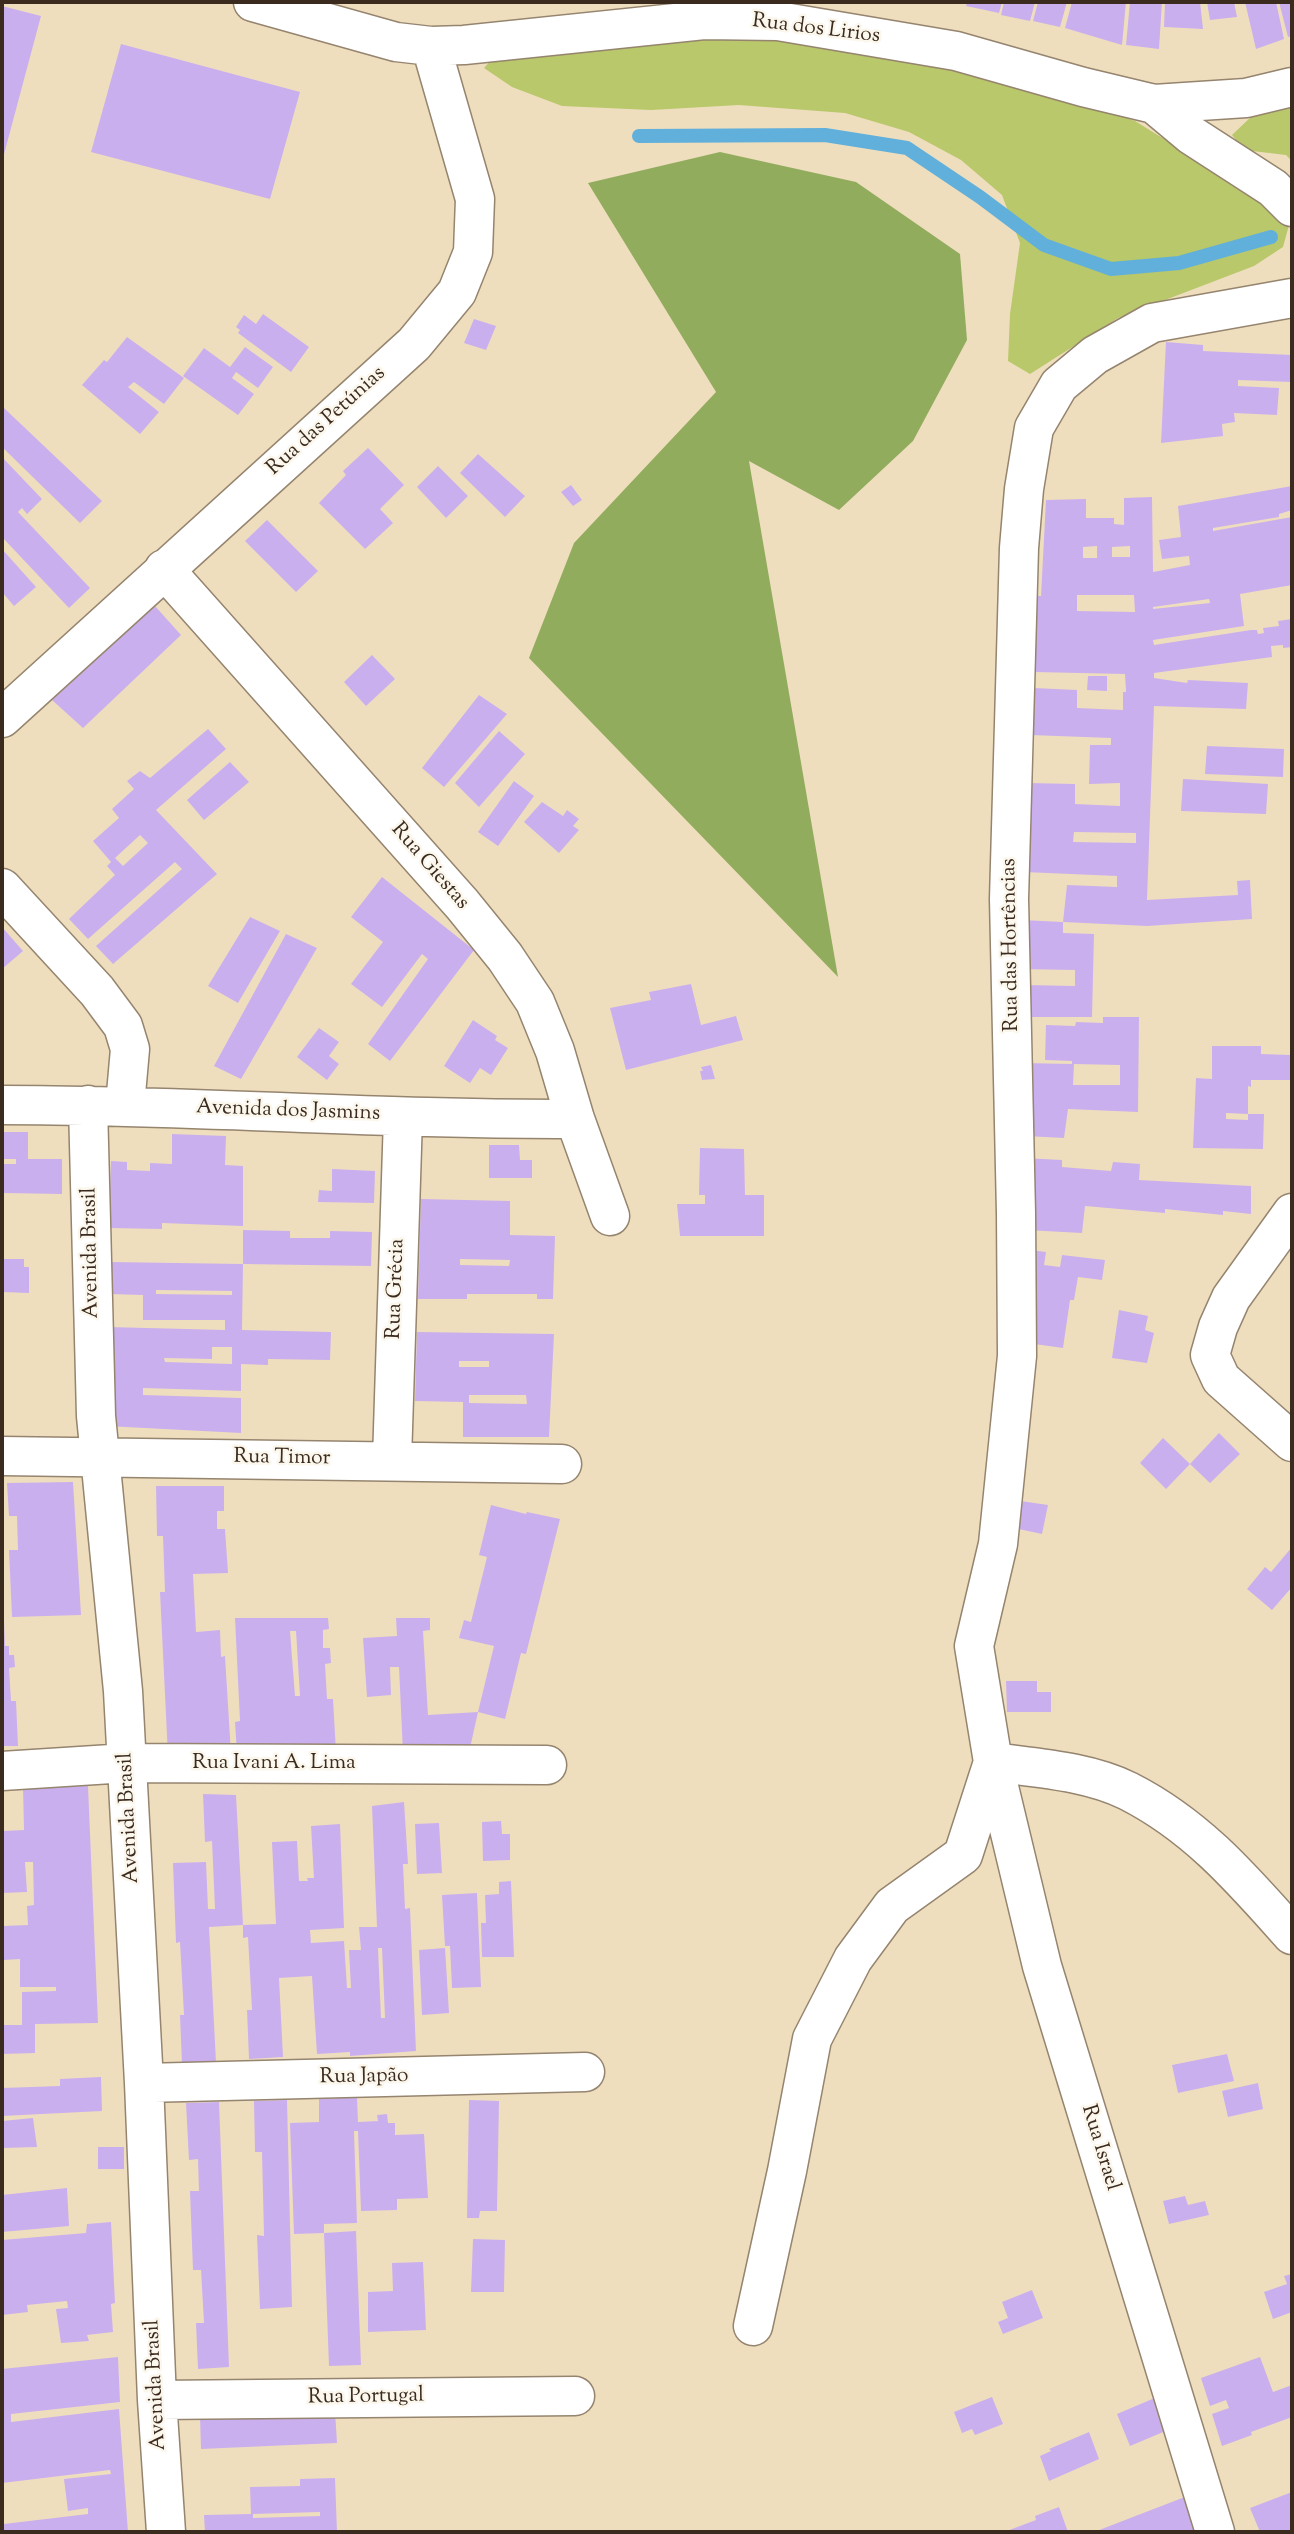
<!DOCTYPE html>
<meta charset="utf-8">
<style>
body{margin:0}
#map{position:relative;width:1294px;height:2534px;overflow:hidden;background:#efdebe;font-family:"Sorts Mill Goudy",serif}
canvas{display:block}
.frame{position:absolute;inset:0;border:4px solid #3b2a1e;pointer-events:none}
</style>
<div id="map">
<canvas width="1294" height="2534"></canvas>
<div class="frame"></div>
</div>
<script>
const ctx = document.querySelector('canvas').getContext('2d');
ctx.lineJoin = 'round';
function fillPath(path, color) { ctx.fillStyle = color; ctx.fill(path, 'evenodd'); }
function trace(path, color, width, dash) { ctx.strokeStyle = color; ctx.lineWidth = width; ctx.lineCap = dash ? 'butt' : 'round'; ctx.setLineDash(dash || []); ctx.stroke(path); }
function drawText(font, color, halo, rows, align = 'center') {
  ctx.font = font + ' "Sorts Mill Goudy",serif'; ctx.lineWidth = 5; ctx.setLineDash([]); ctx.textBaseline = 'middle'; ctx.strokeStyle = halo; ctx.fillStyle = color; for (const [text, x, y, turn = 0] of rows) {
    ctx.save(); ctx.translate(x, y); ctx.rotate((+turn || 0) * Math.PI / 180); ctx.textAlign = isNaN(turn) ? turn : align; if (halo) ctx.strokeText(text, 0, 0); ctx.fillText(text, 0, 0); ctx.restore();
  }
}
const green = new Path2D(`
 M778,36l170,26 128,38 59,21 123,76 31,28 -6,22 -29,19 -136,52 -88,56 -22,-13 2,-47 10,-71 -18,-48 -41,-35 -52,-28 -64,-19 -106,-8 -88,5 -89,-4 -50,-19 -28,-19 10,-11 201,-19z
 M1292,105v56l-6,-6 -42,-5 -12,-15 20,-19z`);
const forest = new Path2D(`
 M720,152l136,30 104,72 7,86 -54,101 -74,69 -90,-49 89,516 -309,-319 45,-115 142,-151 -128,-209z`);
const stream = new Path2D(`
 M639,136l186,-1 82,13 73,49 64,48 67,24 68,-6 92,-26`);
const building = new Path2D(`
 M967,2h35l-3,11 -33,-7z
 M1004,2h31l-5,19 -29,-6z
 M1038,2h29l-7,25 -27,-6z
 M1072,2h54l-4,43 -57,-17z
 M1130,2h32l-3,47 -33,-4z
 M1165,2h35l3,27 -39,-2z
 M1207,2h27l3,15 -27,3z
 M1245,2h31l8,37 -28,10z
 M1279,2h13v34l-4,1z
 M2,6l39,10 -38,142h-1z
 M121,44l179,48 -30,107 -179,-47z
 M263,314l46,33 -18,25 -53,-39 2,-3 -4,-3 8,-12 12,9z
 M474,319l22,7 -10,24 -22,-7z
 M127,337l57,41 -20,26 -30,-22 -6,5 31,25 -19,22 -58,-49 22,-25 3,2z
 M1166,342l37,3v6l89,4v27l-54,-2v6l41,2 -2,27 -43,-2 1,9 -13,2 1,12 -62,7z
 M245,347l28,20 -15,21 -22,-16 -4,6 22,16 -16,21 -55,-39 21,-28 26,19z
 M4,408l98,93 -22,22 -78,-76v-37z
 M368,448l36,37 -24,24 13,14 -28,26 -46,-46 27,-28 -3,-4z
 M478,454l47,42 -20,21 -45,-44z
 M2,457l40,42 -15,15 -5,-6 -4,4 72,76 -21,20 -67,-71z
 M438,466l30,30 -22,22 -29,-31z
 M571,485l11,15 -9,6 -12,-14z
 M1292,486v24l-13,4v3l-66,11v3l79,-14v68l-52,9 4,32 -91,14 1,5 97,-15h6l1,4 6,-1 -1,-5 16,-2 -1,-5 14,-2v28l-9,1v-3l-12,1 1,11 -118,16v5l33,5 1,-3 60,3 -2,26 -92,-3 -7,194 91,-5 -1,-14 13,-1 2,39 -105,7 -84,-4v11l31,1 -2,83h-68l2,-32 49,1v-16l-56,-1 3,-49 41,2 4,-37 50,2v-11l-93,-4 4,-89 47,1v20l45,2v-23l-31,1 1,-39h21v-7l-81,-3 4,-47 43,2v18l46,2v-18h3l-1,-18 -91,-2 3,-76h4l5,-96 40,-1v19h28v6l10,1v-27l28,-1 1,75 37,-7 -1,-9 -27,3 -3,-19 22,-3 -3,-31zM1097,546v12h-14v-11zM1130,546v11h-18v-10zM1077,595h57l1,17 -58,-1zM1209,599l1,4 -57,6v-2zM1074,832l62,1v10l-63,-1z
 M267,520l51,51 -22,21 -51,-51z
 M2,549l34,38 -22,19 -12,-14z
 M155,606l26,29 -98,93 -31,-28z
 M372,655l23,24 -29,27 -22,-24z
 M1088,676h19v15l-20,-1z
 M479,695l28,19 -63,73 -22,-19z
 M208,729l18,20 -70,61 61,64 -104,90 -17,-18 86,-77 -7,-7 -87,77 -19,-20 46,-44 -8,-9 4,-4 -18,-21 26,-23 -7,-9 22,-20 -7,-8 13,-10 10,7zM140,835l8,8 -25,23 -8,-8z
 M499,731l26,23 -46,53 -24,-24z
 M1207,746l77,3 -1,28 -78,-3z
 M230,762l19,20 -45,38 -17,-20z
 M1183,779l85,5 -2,30 -85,-3z
 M514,781l20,15 -36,50 -20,-14z
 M542,802l21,14 4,-6 12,9 -6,7 6,4 -20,23 -35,-31z
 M382,877l92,73 -84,111 -22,-17 60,-85 -6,-5 -40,53 -31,-23 32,-42 -32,-25z
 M250,917l30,14 -42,72 -30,-17z
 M2,927l21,24 -21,18z
 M286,934l31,14 -76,131 -27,-13z
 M691,984l10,41 35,-9 7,24 -117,30 -16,-62 41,-8 -2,-8z
 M1103,1017h36l-1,95 -70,-3 -4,29 -39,-2 -2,-73 49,1v-3l-27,-1 1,-35 29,1 1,-4 27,1zM1074,1064l46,1v20h-47z
 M473,1020l24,16 -2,4 13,8 -17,27 -11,-7 -10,15 -26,-17z
 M319,1028l20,14 -10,14 10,8 -12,16 -30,-23z
 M1212,1046h49v8l29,1v3h2v22h-41v7l-3,-1v28l-22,-1v6l22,1v-6h16l-1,35 -70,-1 3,-70 16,1z
 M711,1065l4,14 -13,1 -2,-9h3l-2,-4z
 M2,1132h26v27h34v35l-60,-1v-29h14v-5h-14z
 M172,1134l54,2 -1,29 18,1v60l-81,-3v6l-53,-1 2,-67 16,1v8l23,1v-8l22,1z
 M489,1145h30l1,15h12v18h-43z
 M700,1148l44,1 1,46h19v41h-84l-3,-32h28v-9h-6z
 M1023,1158l39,2v7l49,4 2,-9 27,2 -1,16 112,6v28l-28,-3v4l-58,-6v4l-80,-7 -3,27 -56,-3z
 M332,1169l43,2 -1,32 -56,-1 1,-12 13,1z
 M421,1199l89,2v34l45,1 -2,63h-16v-5h-70v5h-49zM460,1259l50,1 -1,6 -49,-1z
 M243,1230l47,1v7h40v-7l42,1 -1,34 -128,-2z
 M1030,1250l16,2 -2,13 16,2 2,-12 43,5 -3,20 -24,-3 -4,23h-4l-7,48 -43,-6z
 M2,1259h22v8h5v26l-27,-1z
 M109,1262l134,2 -1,66 89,2 -1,28 -62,-1v6l-27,-1v27l-98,-3v7l98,3v35l-135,-7 2,-99 117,3v-10h-82v-25l-35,-1zM156,1290l76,1v4l-76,-1zM212,1347h20v17l-67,-2 -1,-4 48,1z
 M1119,1310l29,6 -3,14 9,3 -7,30 -35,-5z
 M417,1332l137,2 -5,103h-86v-35l-48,-1zM459,1361h30v6h-30zM469,1395h57l1,9 -58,-1z
 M1219,1433l21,21 -30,29 -20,-19z
 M1163,1438l27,26 -24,25 -26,-26z
 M73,1482l8,133 -69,2 -3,-67h9l-1,-34h-8l-2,-33z
 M156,1486h68v25h-7v18h8l3,44 -35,1 3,58 24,-2 1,27 4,-1 6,98 -63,2 -8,-164h5l-2,-56h-6z
 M1007,1499l41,6 -6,29 -28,-6z
 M491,1505l35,9 1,-2 33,7 -34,135 -5,-1 -16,66 -27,-7 16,-66 -35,-8 5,-18 7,2 16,-65 -8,-2z
 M1292,1547v40l-20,23 -25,-21 18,-22 6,5z
 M235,1618h93l1,11 -6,1v18h7l1,15 -6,1 2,35h6l3,53 -99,2 -2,-32 5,-1zM290,1631h6l4,65h-5z
 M396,1618h34v12l-7,1 5,84 50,-3 -8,36 -67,5 -4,-86h-9l1,28 -24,2 -4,-59 34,-2z
 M2,1619h2l1,27h4v9h5l1,12 -6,1 2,33h5l2,45h-16z
 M1006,1681h31v11h14v20h-44z
 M88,1786l10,237 -63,1v29l-33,1v-29h20v-33l34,-1v-4h-36v-28l-16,1 -1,-34 25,-1 -1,-19 7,-1 -1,-43h-8l2,30 -25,1v-62l22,-1 -1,-42z
 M203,1794l33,1 7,130 33,-1 -4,-82 25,-1 2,40h9l-1,-3h7l-3,-52 29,-2 4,104 -34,2 1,13 33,-2 3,47h4l-2,-38h12l-2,-23h18l-5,-121 32,-4 4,62h-5l2,45 5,-1 6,143 -66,5v-4l-33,2 -5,-78 -33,2 4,79 -34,2 -2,-49h5l-4,-73 -5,1v-13l-34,2 7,135 -34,3 -2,-50h4l-4,-73 -4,1 -3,-80 33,-1 2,47h7l-3,-68 -7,1zM378,1948h4l3,70h-4z
 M501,1821l1,13h8v26l-27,1 -1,-39z
 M439,1823l3,50 -25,1 -2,-50z
 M511,1881l3,76h-32l-1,-34h5l-1,-28 14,-1v-12z
 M477,1893l4,94 -29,1 -2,-42h-5l-3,-51z
 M445,1948l4,65 -27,2 -3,-65z
 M1227,2054l7,27 -56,12 -6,-28z
 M101,2077l1,34 -100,5v-28l58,-2v-7z
 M1258,2083l5,26 -35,8 -6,-26z
 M357,2097l1,25 20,-1 -1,-6 10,-1 1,9h7v12l29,-1 4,64 -31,1v11l-36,1 -3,-80h-4l3,92 -33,1v9l-30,1 -4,-111 29,-1v-23z
 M287,2100l5,207 -32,2 -3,-74 7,1 -2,-84h-7l-1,-51z
 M469,2100l30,1 -2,110h-17l-1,7h-12z
 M219,2102l10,265 -31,2 -2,-46h8l-3,-53h-8l-3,-79h9l-1,-32 -9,1 -3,-57z
 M33,2118l4,29 -35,1v-27z
 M98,2147h26v22h-26z
 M67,2188l2,38 -67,6v-37z
 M1185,2196l3,9 17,-4 4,14 -40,9 -6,-23z
 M111,2222l4,81 -4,1 2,28 -26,3 2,6 -28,2 -5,-34 12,-1 -1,-7 -40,4 1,7 -26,3v-75l84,-7 1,-9z
 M356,2231l5,134 -32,1 -5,-133z
 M473,2239l32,1 -1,52h-33z
 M423,2262l3,68 -58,2v-40l25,-1 -1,-28z
 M1292,2274v38l-19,7 -9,-27 23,-8 -3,-8z
 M1032,2290l11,28 -40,16 -5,-12 10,-4 -6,-16z
 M118,2357l2,45 -109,12v8l108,-13 9,123h-126v-15l2,7 84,-10v-6l-20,3 -4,-32 47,-5 -1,-4 -108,13v-114z
 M1260,2357l13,35 19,-7v32l-41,15 1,3 -30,11 -10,-32 17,-6 -3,-8 -16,6 -9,-28z
 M992,2397l11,27 -28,11 -3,-6 -10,4 -8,-21z
 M1157,2397l11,33 -38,16 -13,-32z
 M335,2411l2,32 -136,6 -1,-33z
 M1089,2432l10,27 -50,22 -9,-25 11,-5 -2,-2z
 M335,2478l2,54h-132l-1,-17 47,-1 -1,-27 50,-1v-7zM320,2512v4l-67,2v-4z
 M1292,2492v40h-32l-10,-24z
 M1190,2495l14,37h-110z
 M1059,2507l9,25h-64l32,-12 -1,-4z`);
const minor = new Path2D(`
 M253,2l143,40 35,4 33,-1 240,-25 74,1 178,30 127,36 71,17 92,-6 46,-11
 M1154,104l37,31 82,53 19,19
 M164,569l298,335 43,53 30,45 20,49 20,68 35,97
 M2,718l412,-374 43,-52 16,-40 2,-53 -44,-153
 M2,888l95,103 26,35 7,23 -5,56
 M2,1105c191,0 382,15 573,14
 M88,1105l8,311 27,275 21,392 13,317 9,132
 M1292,1213l-61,85 -13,29 -8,28 11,24 71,63
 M2,1456l560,8
 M392,1460l11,-343
 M993,1762c43,6 95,9 135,29 69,35 114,88 164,144
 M2,1771l125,-8 420,2
 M144,2083l441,-11
 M753,2326l34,-155 25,-132 41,-80 39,-53 71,-51 30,-93
 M157,2400l418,-4
 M1215,2532l-173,-566 -49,-204 -19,-116 24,-102 19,-188 -1,-143 -7,-314 10,-351 5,-59 10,-61 25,-43 36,-30 57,-32 140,-25`);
const streetNames = [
 ["Rua dos Lirios",816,30,7],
 ["Rua das Petúnias",327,422,-42],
 ["Rua Giestas",429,867,49],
 ["Rua das Hortências",1012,945,-91],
 ["Avenida dos Jasmins",288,1112,2],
 ["Avenida Brasil",92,1253,-91],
 ["Rua Grécia",397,1289,-88],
 ["Rua Timor",282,1459,1],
 ["Rua Ivani A. Lima",274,1764],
 ["Avenida Brasil",130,1818,-93],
 ["Rua Japão",364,2078,-1],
 ["Rua Israel",1099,2148,73],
 ["Avenida Brasil",157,2385,-93],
 ["Rua Portugal",366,2398,-1]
];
fillPath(green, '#b8c86a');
fillPath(forest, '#92ac5e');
trace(stream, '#61b0db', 14);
fillPath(building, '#caafee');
trace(minor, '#95846e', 41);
trace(minor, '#fff', 38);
drawText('21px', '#3b2a1e', '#fbf7ec', streetNames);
</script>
